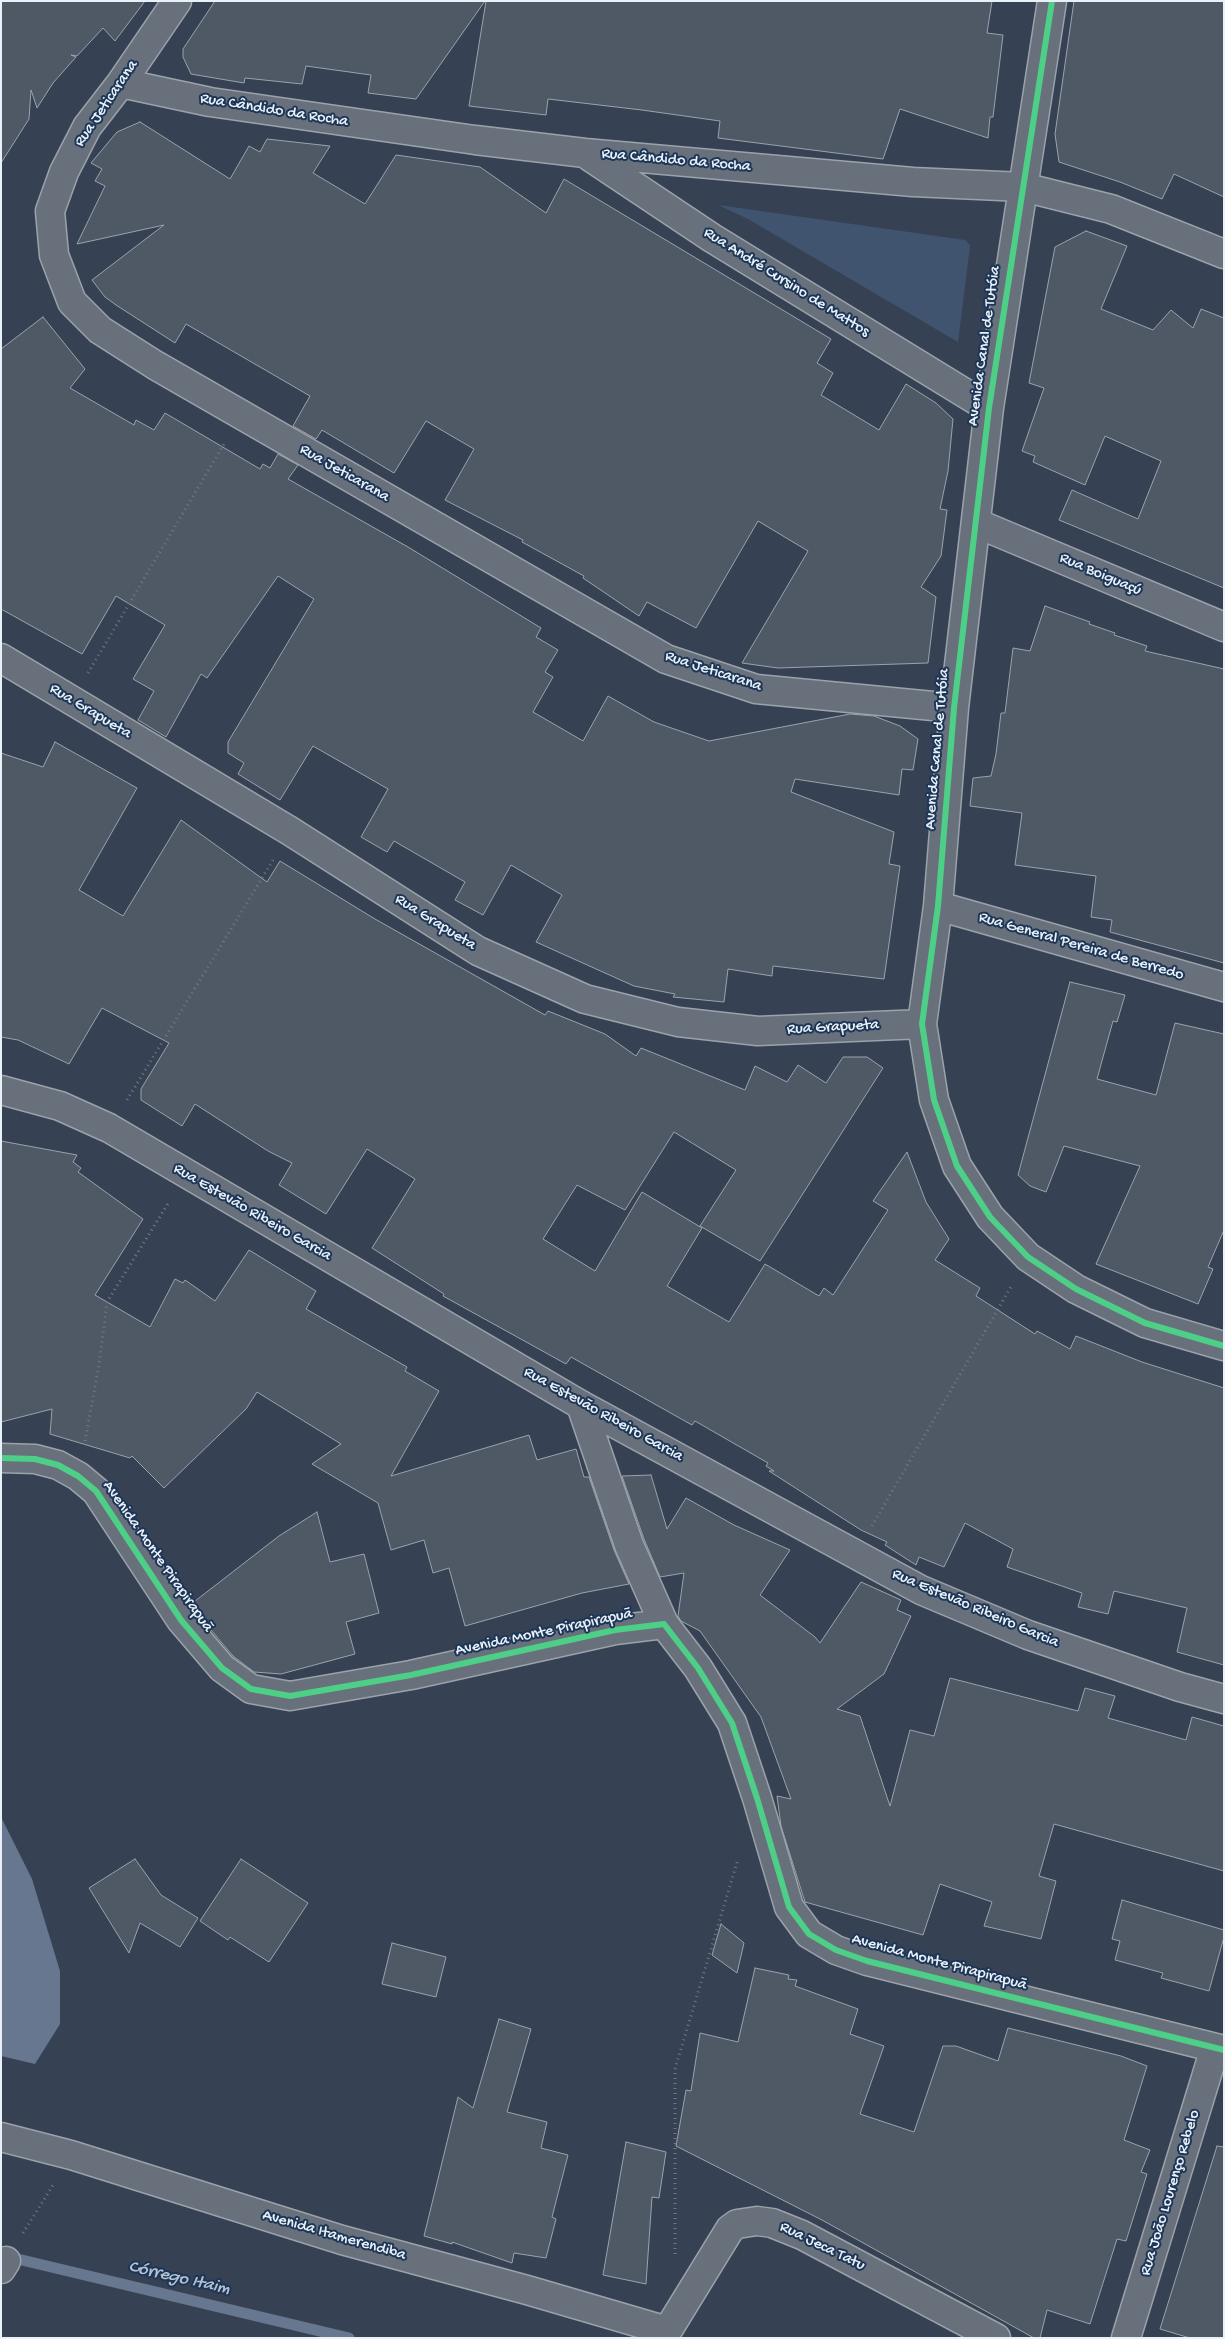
<!DOCTYPE html>
<meta charset="utf-8">
<style>
body{margin:0}
#map{position:relative;width:1225px;height:2339px;overflow:hidden;background:#364254;font-family:"Gochi Hand",sans-serif}
canvas{display:block}
.frame{position:absolute;inset:0;border:2px solid #e8f1f8;pointer-events:none}
</style>
<div id="map">
<canvas width="1225" height="2339"></canvas>
<div class="frame"></div>
</div>
<script>
const g = document.querySelector('canvas').getContext('2d');
g.lineJoin = 'round';
function fill(path, color) { g.fillStyle = color; g.fill(path, 'evenodd'); }
const shape = rows => new Path2D(rows.map(r => 'M' + r).join(''));
function trace(path, color, width, dash) { g.strokeStyle = color; g.lineWidth = width; g.lineCap = dash ? 'butt' : 'round'; g.setLineDash(dash || []); g.stroke(path); }
function write(font, color, halo, rows, align = 'center') {
  g.font = font + ' "Gochi Hand",sans-serif'; g.lineWidth = 4; g.setLineDash([]); g.textBaseline = 'middle'; g.strokeStyle = halo; g.fillStyle = color; for (const [text, x, y, turn = 0] of rows) {
    g.save(); g.translate(x, y); g.rotate((+turn || 0) * Math.PI / 180); g.textAlign = isNaN(turn) ? turn : align; if (halo) g.strokeText(text, 0, 0); g.fillText(text, 0, 0); g.restore();
  }
}
fill(shape([
 [718,205,965,240,970,245,969,254,958,342,748,219]
]), '#405470');
fill(shape([
 [1,1817,32,1879,60,1971,60,2024,35,2064,1,2056]
]), '#66778f');
trace(shape([
 [5,2256,349,2338]
]), '#66778f', 11);
const building = shape([
 [1,1,145,1,115,41,103,28,77,56,71,55,76,57,53,83,37,108,31,90,29,119,1,163,1,1],
 [215,1,485,1,416,99,368,93,371,75,306,66,302,84,245,78,244,83,191,74,183,57,183,49,215,1],
 [486,1,992,1,987,33,1003,35,993,117,990,117,988,138,900,109,883,159,718,138,720,121,642,110,548,99,546,115,469,106,486,1],
 [1074,1,1224,1,1224,197,1174,174,1162,199,1120,182,1059,162,1055,134,1074,1],
 [140,122,230,179,249,146,260,152,267,139,330,146,313,173,365,204,396,155,480,167,546,213,564,179,831,339,817,363,833,373,821,395,879,430,906,384,936,403,953,419,948,471,940,509,947,510,941,556,921,587,936,597,928,663,778,668,742,663,808,551,758,521,696,628,647,602,639,616,583,578,584,576,522,542,523,540,445,500,474,449,426,421,394,473,322,430,316,439,293,426,310,396,186,324,175,343,116,305,105,297,92,280,164,225,77,244,105,186,95,181,102,169,91,163,117,132,140,122],
 [1086,231,1127,246,1101,309,1153,330,1171,310,1193,328,1201,309,1224,318,1224,588,1059,520,1072,490,1138,519,1161,461,1105,436,1085,485,1033,462,1035,456,1022,451,1044,388,1029,383,1055,247,1086,231],
 [43,317,85,369,70,388,134,425,136,420,154,430,165,413,260,469,263,464,270,468,278,454,298,465,288,479,408,547,541,628,536,637,558,650,545,672,553,677,533,712,583,741,608,696,654,722,709,741,850,714,874,716,900,726,918,739,913,770,902,769,899,795,795,779,791,792,894,832,889,864,900,866,884,979,773,966,772,976,728,969,724,1002,673,997,675,994,634,986,536,942,562,895,511,865,483,915,455,900,465,882,394,841,387,852,361,837,388,789,313,746,280,800,238,774,244,763,228,753,228,742,314,599,278,576,207,678,201,674,166,737,138,720,154,691,133,679,165,625,116,596,82,654,1,609,1,349,43,317],
 [1045,606,1090,622,1089,624,1115,633,1114,635,1147,646,1145,651,1224,669,1224,963,1110,932,1112,920,1091,917,1096,876,1015,865,1022,813,970,806,973,778,991,776,996,754,1001,713,1005,713,1013,648,1030,651,1045,606],
 [55,742,137,788,79,890,123,916,181,820,267,882,280,861,375,919,545,1015,548,1011,605,1034,636,1056,641,1048,745,1090,755,1066,787,1082,798,1065,826,1083,843,1057,867,1057,883,1068,760,1261,700,1226,736,1170,674,1132,625,1210,577,1185,543,1239,595,1271,642,1192,702,1228,667,1286,729,1322,765,1264,819,1296,824,1288,833,1295,888,1210,873,1201,907,1152,926,1202,949,1239,935,1260,980,1288,976,1296,1035,1334,1037,1331,1070,1349,1076,1336,1142,1362,1224,1388,1224,1665,1177,1652,1187,1608,1114,1591,1108,1614,1078,1607,1082,1593,1007,1567,1013,1549,965,1523,944,1567,919,1557,916,1565,885,1545,887,1542,861,1530,769,1471,774,1471,766,1466,768,1463,695,1421,692,1425,571,1357,566,1364,443,1296,444,1294,372,1248,415,1179,367,1149,326,1214,279,1185,292,1163,268,1151,195,1104,182,1126,141,1100,141,1089,169,1043,102,1008,69,1064,18,1040,1,1037,1,753,43,767,55,742],
 [1070,982,1125,995,1117,1022,1113,1021,1097,1079,1156,1095,1175,1023,1224,1034,1224,1230,1208,1267,1213,1269,1198,1304,1096,1264,1140,1166,1064,1146,1046,1192,1030,1186,1018,1175,1070,982],
 [1,1141,77,1155,73,1162,81,1168,78,1172,143,1219,95,1295,150,1327,175,1279,183,1283,185,1280,215,1301,249,1250,316,1291,306,1309,407,1367,405,1371,439,1391,391,1476,529,1435,537,1460,576,1449,584,1477,589,1477,614,1550,629,1584,582,1593,465,1626,449,1568,433,1573,424,1540,391,1550,378,1503,312,1464,341,1444,257,1392,246,1409,164,1488,132,1456,130,1458,50,1434,52,1409,1,1422,1,1141],
 [651,1475,667,1529,686,1498,734,1525,790,1550,760,1595,815,1637,820,1643,861,1582,901,1600,897,1610,911,1616,884,1674,837,1709,860,1716,890,1806,910,1730,934,1736,950,1678,1078,1711,1085,1688,1115,1696,1108,1718,1186,1740,1192,1717,1224,1726,1224,1871,1054,1824,1039,1876,1056,1881,1041,1939,984,1926,992,1902,940,1884,923,1935,805,1902,781,1826,777,1796,791,1799,761,1717,700,1631,681,1621,678,1616,684,1573,660,1577,644,1539,622,1476,651,1475],
 [317,1512,330,1562,364,1554,379,1613,346,1622,355,1654,281,1674,254,1672,233,1656,190,1605,279,1536,317,1512],
 [135,1859,161,1895,198,1918,180,1947,140,1923,129,1953,89,1888,135,1859],
 [241,1859,308,1903,269,1962,230,1937,228,1940,200,1921,241,1859],
 [1122,1900,1224,1930,1224,1937,1209,1991,1161,1978,1163,1973,1115,1960,1120,1941,1112,1939,1122,1900],
 [721,1924,744,1943,737,1973,712,1955,721,1924],
 [392,1943,446,1957,436,1997,382,1984,392,1943],
 [755,1968,789,1975,788,1979,797,1980,795,1986,858,2009,850,2034,884,2046,860,2114,914,2132,943,2046,956,2046,998,2061,1008,2028,1121,2056,1147,2066,1124,2140,1150,2150,1141,2172,1147,2174,1126,2241,1117,2239,1090,2324,1047,2310,1040,2338,1034,2338,822,2220,676,2146,686,2090,691,2091,700,2033,738,2042,755,1968],
 [499,2019,531,2029,507,2112,547,2122,541,2148,568,2155,552,2217,556,2219,546,2258,514,2253,512,2263,452,2242,452,2244,424,2236,458,2097,473,2108,499,2019],
 [626,2142,666,2152,659,2198,652,2197,646,2284,603,2275,626,2142],
 [1217,2146,1224,2147,1224,2338,1190,2338,1160,2329,1217,2146]
]);
fill(building, '#4f5966');
trace(building, '#9ba2ab', 1);
const minor = shape([
 [177,1,121,83,87,127,64,172,50,211,54,255,72,302,100,330,155,365,666,659,756,689,954,708],
 [1052,1,989,408,954,708,938,906,922,1024,934,1100,957,1166,990,1217,1028,1257,1076,1289,1145,1323,1224,1346],
 [121,83,210,102,475,140,585,153,913,182,1023,187,1111,209,1224,254],
 [589,156,712,238,989,408],
 [976,523,1224,627],
 [1,658,290,831,478,951,585,999,678,1022,758,1031,922,1024],
 [938,906,1224,987],
 [1,1090,60,1106,109,1128,581,1405,921,1590,1028,1635,1180,1687,1224,1699],
 [581,1405,629,1545,664,1624],
 [1,1458,35,1459,58,1465,78,1476,96,1491,181,1620,222,1668,251,1689,290,1696,411,1675,615,1630,664,1624,698,1668,732,1723,757,1798,789,1907,809,1934,836,1950,867,1961,1224,2050],
 [1,2137,71,2155,342,2240,527,2290,667,2331],
 [1,2269,6,2261],
 [663,2338,730,2229,737,2224,757,2221,772,2223,802,2235,996,2338],
 [1126,2338,1215,2048]
]);
trace(minor, '#9ba2ab', 31);
trace(shape([
 [88,673,224,444],
 [127,1100,273,860],
 [85,1441,99,1365,107,1302,169,1202],
 [872,1526,1012,1285],
 [23,2233,53,2185],
 [675,2254,675,2069,738,1859]
]), '#717882', 3, [1, 4]);
trace(minor, '#68717b', 28);
trace(shape([
 [1052,1,989,408,954,708,938,906,922,1024,934,1100,957,1166,990,1217,1028,1257,1076,1289,1145,1323,1224,1346],
 [1,1458,35,1459,58,1465,78,1476,96,1491,181,1620,222,1668,251,1689,290,1696,411,1675,615,1630,664,1624,698,1668,732,1723,757,1798,789,1907,809,1934,836,1950,867,1961,1224,2050]
]), '#4dcf88', 6);
write('16px', '#e8f1f8', '#1d3557', [
 ["Rua Jeticarana",107,104,-56],
 ["Rua Cândido da Rocha",274,111,9],
 ["Rua Cândido da Rocha",676,161,5],
 ["Rua André Cursino de Mattos",786,283,32],
 ["Avenida Canal de Tutóia",985,346,-82],
 ["Rua Jeticarana",344,474,30],
 ["Rua Boiguaçú",1100,575,23],
 ["Rua Jeticarana",713,672,18],
 ["Rua Grapueta",90,712,31],
 ["Avenida Canal de Tutóia",938,749,-85],
 ["Rua Grapueta",435,923,32],
 ["Rua General Pereira de Berredo",1081,947,16],
 ["Rua Grapueta",833,1028,-3],
 ["Rua Estevão Ribeiro Garcia",252,1213,30],
 ["Rua Estevão Ribeiro Garcia",603,1415,29],
 ["Avenida Monte Pirapirapuã",157,1557,55],
 ["Rua Estevão Ribeiro Garcia",975,1609,23],
 ["Avenida Monte Pirapirapuã",544,1633,-12],
 ["Avenida Monte Pirapirapuã",939,1963,15],
 ["Rua João Lourenço Rebelo",1171,2193,-73],
 ["Avenida Itamerendiba",334,2236,16],
 ["Rua Jeca Tatu",822,2247,26]
]);
write('italic 18px', '#b6c2d0', '#1d3557', [
 ["Córrego Itaim",179,2279,13]
]);
</script>
